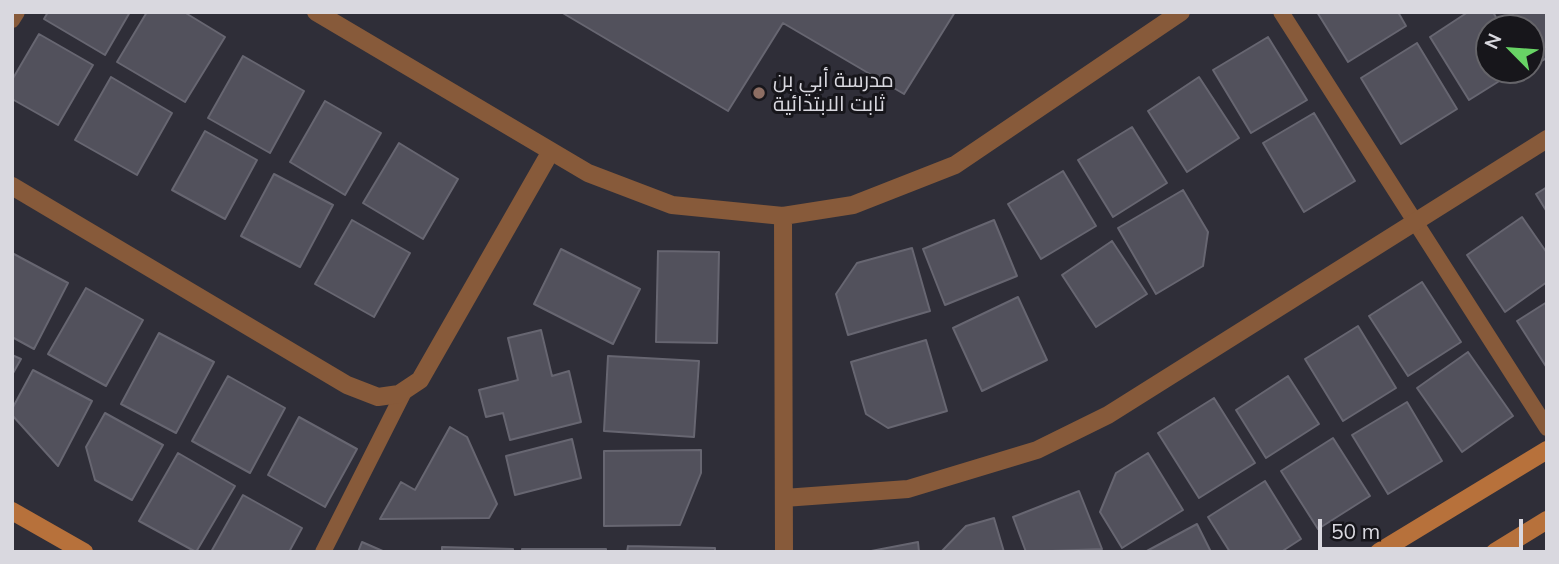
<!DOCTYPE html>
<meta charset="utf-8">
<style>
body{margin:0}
#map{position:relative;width:1559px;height:564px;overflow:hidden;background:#2f2e38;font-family:Mulish,sans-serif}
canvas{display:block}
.frame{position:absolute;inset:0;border:14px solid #d9d8df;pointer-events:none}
.north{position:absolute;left:1475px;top:14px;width:70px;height:70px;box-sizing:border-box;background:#17161b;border:2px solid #656469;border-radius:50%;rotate:295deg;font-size:19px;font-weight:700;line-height:28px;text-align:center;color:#d9d8df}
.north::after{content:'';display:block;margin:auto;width:24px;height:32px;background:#68d465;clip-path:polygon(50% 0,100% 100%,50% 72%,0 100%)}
.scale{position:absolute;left:1318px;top:519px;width:205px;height:32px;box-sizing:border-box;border:4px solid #d9d8df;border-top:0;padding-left:9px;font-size:21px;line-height:24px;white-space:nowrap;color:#d9d8df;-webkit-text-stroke:5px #17161b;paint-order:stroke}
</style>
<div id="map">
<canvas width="1559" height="564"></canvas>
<div class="frame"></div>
<div class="north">N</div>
<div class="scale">50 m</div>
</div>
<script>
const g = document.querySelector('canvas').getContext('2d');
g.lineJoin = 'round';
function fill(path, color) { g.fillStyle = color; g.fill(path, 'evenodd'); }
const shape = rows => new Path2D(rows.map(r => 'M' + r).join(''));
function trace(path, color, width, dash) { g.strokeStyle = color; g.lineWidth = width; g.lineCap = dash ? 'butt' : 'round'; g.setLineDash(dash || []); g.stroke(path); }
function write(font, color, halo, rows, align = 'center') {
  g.font = font + ' Mulish,Cairo,sans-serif'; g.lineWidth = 6; g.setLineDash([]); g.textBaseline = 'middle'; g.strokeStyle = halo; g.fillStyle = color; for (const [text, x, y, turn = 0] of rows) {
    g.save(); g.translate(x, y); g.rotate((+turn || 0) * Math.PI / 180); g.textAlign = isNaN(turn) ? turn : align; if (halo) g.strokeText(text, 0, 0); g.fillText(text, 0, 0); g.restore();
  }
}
const building = shape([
 [48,12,130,12,105,55,44,19,48,12],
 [147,12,184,12,225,37,185,102,117,62,147,12],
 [561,12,955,12,904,94,783,23,728,111,561,12],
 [1317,12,1398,12,1406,26,1348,62,1317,12],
 [1468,12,1493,12,1502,28,1489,28,1489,70,1517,70,1469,100,1430,37,1468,12],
 [1511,12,1547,12,1547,58,1541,61,1531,45,1531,28,1521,28,1511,12],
 [39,34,93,65,58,125,12,99,12,80,39,34],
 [1268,37,1307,100,1251,133,1213,70,1268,37],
 [1417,43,1457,109,1401,144,1361,78,1417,43],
 [243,56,304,91,270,153,208,118,243,56],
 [111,77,172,113,137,175,75,140,111,77],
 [1199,77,1239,138,1187,172,1148,111,1199,77],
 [325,101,381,133,345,195,290,162,325,101],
 [1314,113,1355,181,1304,212,1263,143,1314,113],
 [1132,127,1167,183,1113,217,1078,160,1132,127],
 [205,131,257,160,225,219,172,190,205,131],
 [399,143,458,179,423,239,363,203,399,143],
 [1063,171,1096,226,1041,259,1008,204,1063,171],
 [274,174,333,205,300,267,241,236,274,174],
 [1547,187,1547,212,1536,194,1547,187],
 [1183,190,1208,232,1203,266,1156,294,1118,228,1183,190],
 [1522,217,1547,253,1547,282,1505,312,1467,255,1522,217],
 [352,220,410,253,374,317,315,284,352,220],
 [994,220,1017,276,945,305,923,249,994,220],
 [1112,241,1147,294,1096,327,1062,275,1112,241],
 [912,248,930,311,848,335,836,294,857,263,912,248],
 [561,249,640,289,613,344,534,304,561,249],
 [658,251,719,252,717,343,656,342,658,251],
 [12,253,68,283,34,349,12,337,12,253],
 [1422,282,1461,342,1408,376,1369,316,1422,282],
 [86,288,143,320,106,386,48,354,86,288],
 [1018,297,1047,360,982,391,953,328,1018,297],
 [1547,302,1547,368,1517,321,1547,302],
 [1358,326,1396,388,1343,421,1305,359,1358,326],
 [541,330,552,376,569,371,581,422,510,440,503,413,486,417,479,390,518,380,508,338,541,330],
 [159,333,214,362,176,433,121,404,159,333],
 [926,340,947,411,888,428,866,414,851,362,926,340],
 [1468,352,1513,416,1462,452,1417,388,1468,352],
 [12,355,21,359,12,375,12,355],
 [608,356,699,361,694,437,604,431,608,356],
 [33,370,92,401,58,466,12,415,12,409,33,370],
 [228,376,285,408,250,473,192,441,228,376],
 [1288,376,1319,424,1266,458,1236,410,1288,376],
 [1214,398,1255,463,1199,498,1158,433,1214,398],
 [1407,402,1442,461,1388,494,1352,435,1407,402],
 [105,413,163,445,132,500,95,480,86,447,105,413],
 [299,417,357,449,325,507,268,475,299,417],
 [450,427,467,437,497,504,489,518,380,519,401,482,415,490,450,427],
 [1333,438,1370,496,1318,529,1281,471,1333,438],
 [572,439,581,478,515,495,506,456,572,439],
 [701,450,701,473,680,525,604,526,604,451,701,450],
 [178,453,235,486,196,552,139,521,178,453],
 [1148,453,1183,510,1122,548,1100,512,1116,473,1148,453],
 [1265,481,1301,539,1281,552,1230,552,1208,517,1265,481],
 [1079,491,1102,549,1026,552,1013,517,1079,491],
 [243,495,302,528,289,552,211,552,243,495],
 [994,518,1004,552,941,552,966,526,994,518],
 [1197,524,1211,552,1145,552,1197,524],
 [362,542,385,552,358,552,362,542],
 [918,542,919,552,866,552,918,542],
 [628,546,715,548,715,552,627,552,628,546],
 [442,547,513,549,513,552,442,552,442,547],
 [522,549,606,549,606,552,522,552,522,549]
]);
fill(building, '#52515c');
trace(building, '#676671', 2);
trace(shape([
 [1281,12,1547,428],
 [12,20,17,12],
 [323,552,405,390]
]), '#875a3a', 16);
trace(shape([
 [316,12,588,173,672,205,783,216,853,205,955,165,1181,12],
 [12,186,347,385,378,397,399,394,420,380,551,151],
 [783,216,784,552],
 [784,498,908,489,1037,450,1108,415,1547,139]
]), '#875a3a', 18);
trace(shape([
 [12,511,84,552],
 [1379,552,1547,450],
 [1495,552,1547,520]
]), '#b7713b', 18);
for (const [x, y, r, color] of [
 [759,93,7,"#8d6e63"]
]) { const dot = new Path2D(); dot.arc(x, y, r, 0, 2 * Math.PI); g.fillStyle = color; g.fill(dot); trace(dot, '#17161b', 2.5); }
write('21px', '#d9d8df', '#17161b', [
 ["مدرسة أبي بن",773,81],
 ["ثابت الابتدائية",773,105]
], 'left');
</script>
